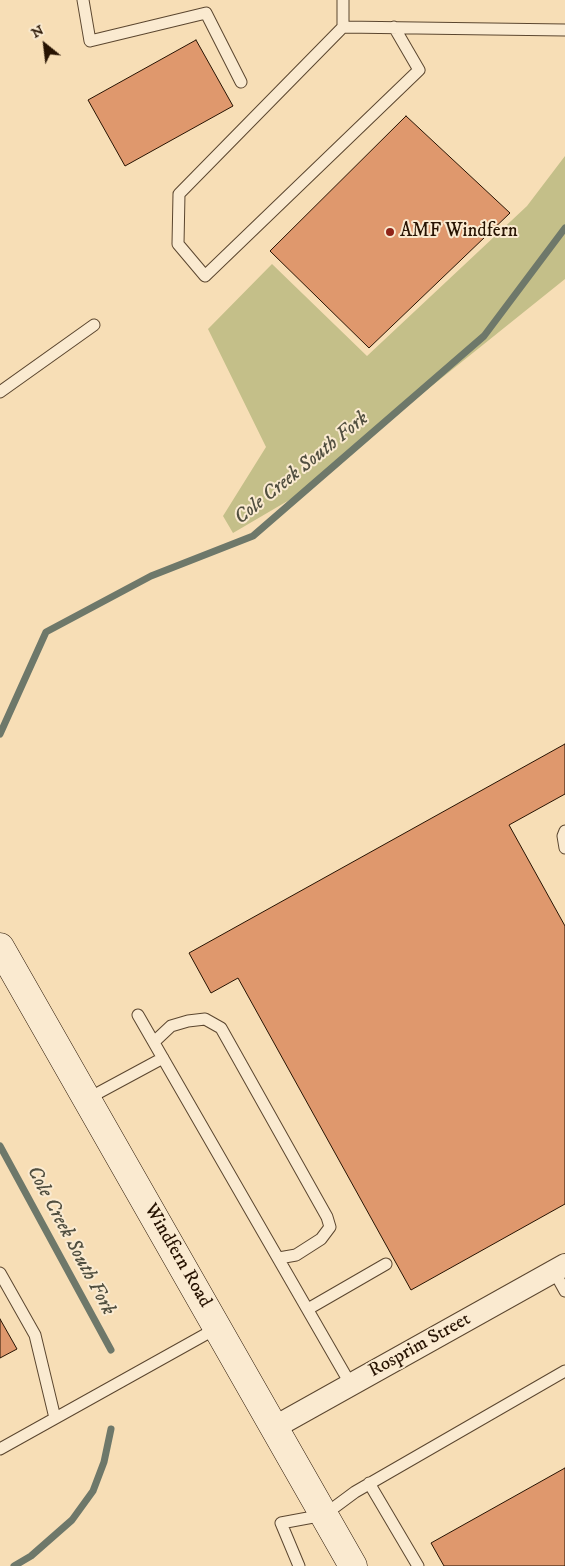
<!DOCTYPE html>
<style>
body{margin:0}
#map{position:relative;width:565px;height:1566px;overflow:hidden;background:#f7deb6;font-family:"IM FELL DW Pica",serif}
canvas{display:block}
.north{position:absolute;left:20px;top:20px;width:50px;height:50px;-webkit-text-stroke:4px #faead0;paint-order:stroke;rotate:331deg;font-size:14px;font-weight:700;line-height:20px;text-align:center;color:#271302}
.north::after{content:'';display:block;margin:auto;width:18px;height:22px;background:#271302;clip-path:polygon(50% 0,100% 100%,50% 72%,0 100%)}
</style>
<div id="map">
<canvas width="565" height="1566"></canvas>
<div class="north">N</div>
</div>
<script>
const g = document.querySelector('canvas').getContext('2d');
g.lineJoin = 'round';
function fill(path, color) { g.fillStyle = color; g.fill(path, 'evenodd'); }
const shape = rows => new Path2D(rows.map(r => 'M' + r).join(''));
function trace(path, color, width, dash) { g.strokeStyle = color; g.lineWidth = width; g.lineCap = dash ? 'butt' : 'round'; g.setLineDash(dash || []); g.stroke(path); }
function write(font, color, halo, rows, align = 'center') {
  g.font = font + ' "IM FELL DW Pica",serif'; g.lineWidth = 4; g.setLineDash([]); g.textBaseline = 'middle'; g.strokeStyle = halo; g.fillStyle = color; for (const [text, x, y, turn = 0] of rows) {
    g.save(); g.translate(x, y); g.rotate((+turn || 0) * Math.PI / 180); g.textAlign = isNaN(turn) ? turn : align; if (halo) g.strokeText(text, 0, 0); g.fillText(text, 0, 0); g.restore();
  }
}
fill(shape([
 [565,156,565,279,291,499,233,533,223,516,266,447,208,329,272,264,367,356,527,206]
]), '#c4bf89');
trace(shape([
 [0,734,46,632,151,576,253,536,484,336,565,228],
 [0,1146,111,1350],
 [14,1566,31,1556,72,1520,93,1491,104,1462,111,1429]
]), '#6e786a', 7);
const building = shape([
 [196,40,233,106,125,166,88,100,196,40],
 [406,116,510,213,369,348,270,251,406,116],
 [565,744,565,794,509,825,565,926,565,1204,411,1290,238,978,211,993,189,953,565,744],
 [0,1319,17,1349,0,1358,0,1319],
 [565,1468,565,1566,444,1566,431,1543,565,1468]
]);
fill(building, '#df986d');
trace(building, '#271302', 1);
const lane = shape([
 [83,0,90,41,206,13,241,82],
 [343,0,343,27,565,30],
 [343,27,179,194,178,244,205,276,419,70,394,27],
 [0,392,94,325],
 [565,831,563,836,565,848],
 [138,1015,351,1385],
 [154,1042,171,1026,188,1021,205,1019,221,1028,327,1217,330,1227,321,1239,296,1255,279,1258],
 [87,1099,163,1058],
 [554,1271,565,1291],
 [0,1273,35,1335,55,1418],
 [308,1309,386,1264],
 [0,1449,217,1328],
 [369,1483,418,1566],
 [299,1566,281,1523,324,1515,355,1492,565,1371]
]);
const street = shape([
 [275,1427,565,1265]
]);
const secondary = shape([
 [0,947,353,1566]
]);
trace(lane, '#5b462f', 13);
trace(street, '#5b462f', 24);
trace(secondary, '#271302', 29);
trace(lane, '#faead0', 11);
trace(street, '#faead0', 22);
trace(secondary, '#faead0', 28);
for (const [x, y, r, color] of [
 [390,232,5,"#8f2418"]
]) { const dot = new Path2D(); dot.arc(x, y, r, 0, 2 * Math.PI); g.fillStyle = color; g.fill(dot); trace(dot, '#faead0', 2); }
write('19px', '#271302', '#faead0', [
 ["AMF Windfern",400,232]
], 'left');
write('19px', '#271302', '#faead0', [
 ["Windfern Road",177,1256,60],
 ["Rosprim Street",420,1346,-29]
]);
write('italic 20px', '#504e3f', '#faead0', [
 ["Cole Creek South Fork",302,469,-39],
 ["Cole Creek South Fork",70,1241,62]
]);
</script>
